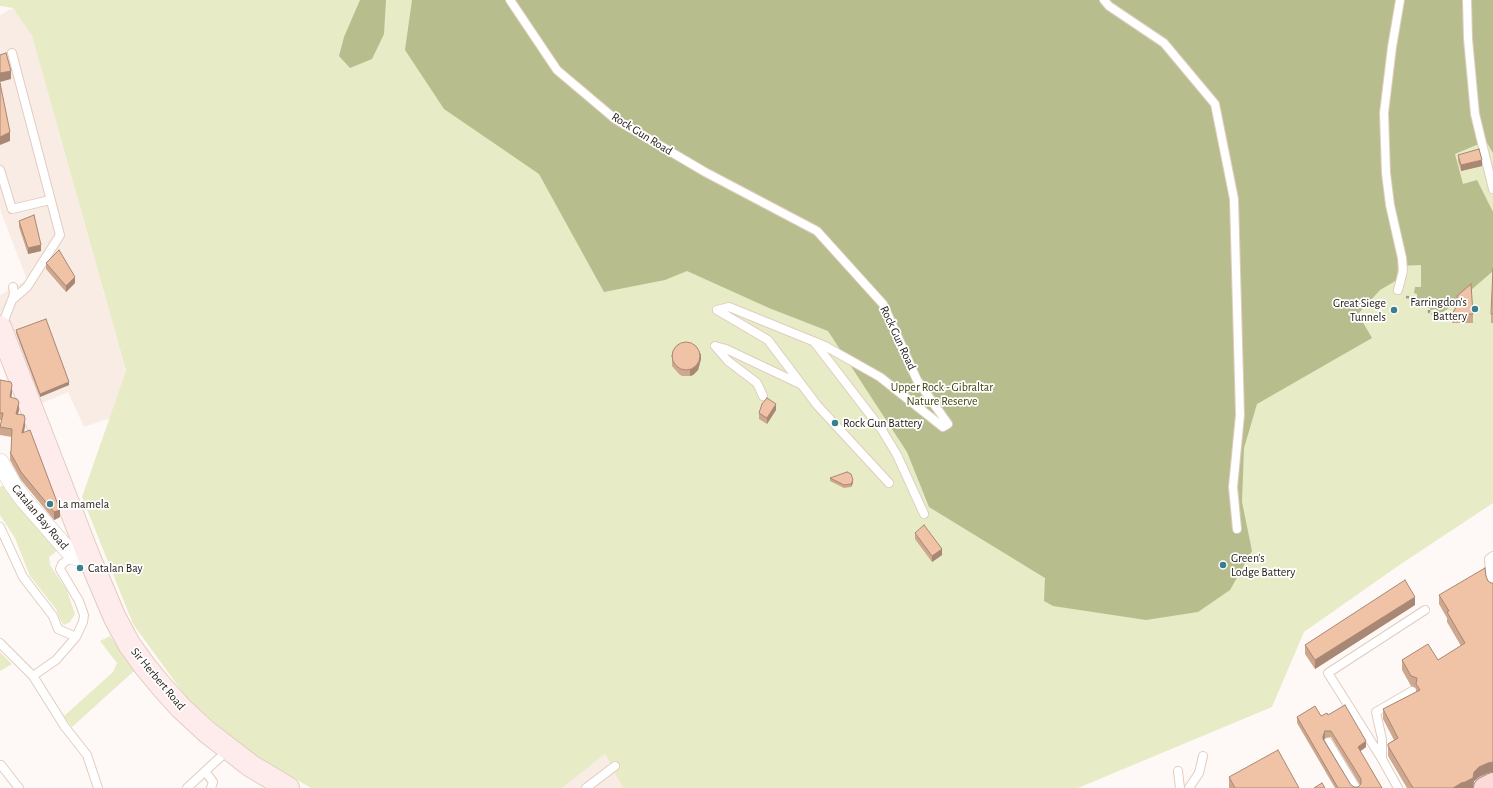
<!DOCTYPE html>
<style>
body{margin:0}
canvas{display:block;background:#fef9f6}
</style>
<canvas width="1493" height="788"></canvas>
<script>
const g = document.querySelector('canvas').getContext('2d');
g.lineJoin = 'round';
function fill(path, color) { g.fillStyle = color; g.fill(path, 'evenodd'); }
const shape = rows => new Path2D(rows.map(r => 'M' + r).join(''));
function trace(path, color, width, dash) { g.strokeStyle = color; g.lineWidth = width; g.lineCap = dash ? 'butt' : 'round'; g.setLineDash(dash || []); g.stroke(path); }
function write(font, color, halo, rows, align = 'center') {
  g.font = font + ' "Alegreya Sans",sans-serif'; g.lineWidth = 3.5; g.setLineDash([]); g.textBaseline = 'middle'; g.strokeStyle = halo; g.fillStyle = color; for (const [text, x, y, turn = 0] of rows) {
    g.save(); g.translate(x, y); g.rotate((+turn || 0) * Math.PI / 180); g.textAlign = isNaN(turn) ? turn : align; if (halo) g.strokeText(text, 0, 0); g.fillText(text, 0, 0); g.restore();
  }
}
fill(shape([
 [13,8,32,36,126,372,110,418,84,427,68,392,34,407,0,317,0,295,27,280,0,209,0,15],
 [605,754,623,788,562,788]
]), '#f8ece5');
fill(shape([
 [0,0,1493,0,1493,503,1398,566,1304,632,1272,707,1078,788,623,788,605,754,562,788,311,788,247,751,186,697,133,624,82,497,126,371,32,36,13,8,0,6],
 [7,484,61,548,49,557,50,565,67,591,75,614,70,622,64,625,60,619,56,609,30,576,15,538,0,515,0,487],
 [110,636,134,671,72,727,64,716,113,672,117,663,100,641],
 [0,652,12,664,0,671]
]), '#e7ebc6');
fill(shape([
 [360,0,386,0,384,34,372,59,350,68,339,56,344,37],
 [412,0,1493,0,1493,153,1486,141,1455,154,1463,184,1477,180,1493,212,1493,271,1455,304,1438,315,1436,309,1430,310,1430,304,1417,303,1417,294,1414,293,1415,287,1421,287,1421,265,1398,266,1397,280,1380,290,1358,314,1372,338,1257,404,1244,448,1242,502,1252,551,1230,590,1198,612,1146,620,1053,606,1044,601,1045,578,929,507,907,452,828,331,769,308,687,271,665,280,604,292,539,174,444,109,405,50]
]), '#b8bd8d');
const service = shape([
 [510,0,557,70,615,119,705,172,817,231,883,304,917,380,948,424,943,427,880,377,825,346,729,307,717,310,768,340,817,405,889,483],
 [1104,0,1109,6,1164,43,1215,104,1234,199,1240,415,1233,487,1237,529],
 [1467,0,1468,39,1475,114,1493,189],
 [12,53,60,235,27,287,12,300],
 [0,170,12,209,50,200],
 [1398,290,1403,271,1402,258,1390,205,1386,173,1384,113,1392,47,1400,0],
 [1,328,12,300,14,294,13,287],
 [815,343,882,430,897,455,924,514],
 [763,396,757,383,728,361,715,346,726,349,800,384],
 [0,527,23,577,53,616,58,629,76,637],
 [1493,556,1489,559,1491,585,1493,588],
 [0,643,33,676,65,727,87,755,98,788],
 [33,676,56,660,76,637,83,622,84,615,79,601,60,569,62,564,73,556],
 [1328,742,1356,788],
 [1382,759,1328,673,1425,610],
 [1,765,19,788],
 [205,771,213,782,211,788],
 [1178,771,1180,788],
 [187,788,228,750],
 [586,788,615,766],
 [1189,788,1199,773,1203,756],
 [1398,788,1382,759,1382,739,1376,712,1412,691]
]);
const minor = shape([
 [0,462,13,485,24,500,73,556,85,558,89,557]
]);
const secondary = shape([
 [0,327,89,557,115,618,129,644,144,665,162,687,181,708,207,732,251,766,288,788]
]);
const primary = shape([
 [1485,788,1493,784]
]);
trace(service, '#e2ccbf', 10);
trace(minor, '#e2ccbf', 18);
trace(secondary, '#e2ccbf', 24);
trace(primary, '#b28885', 24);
trace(shape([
 [1406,297,1416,298,1416,305,1429,305,1429,312,1434,314]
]), '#9e9793', 2.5, [3, 2]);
trace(service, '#fff', 8);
trace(minor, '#fff', 17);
trace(secondary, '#feecec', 22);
trace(primary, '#fdd9d8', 22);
fill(shape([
 [1458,155,1482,166,1461,171,1458,161],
 [19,221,41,251,28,254,19,227],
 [46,263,75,283,66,292,46,269],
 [1493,269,1493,323,1491,323,1491,314],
 [1457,296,1473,314,1473,323,1452,323,1452,314,1457,306],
 [16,330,69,385,40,397,16,333],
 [672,352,701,359,698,370,693,375,690,376,682,376,679,374,672,366],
 [0,380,12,393,11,397,19,410,18,414,25,426,24,433,60,517,54,520,21,480,10,460,10,452,11,452,12,437,0,435,0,427,2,420,0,420],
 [776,410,767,424,759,419,759,413],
 [830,478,853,483,851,487,844,488,830,481],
 [915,533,942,555,932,562,915,539],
 [1486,576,1488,581,1491,583,1488,773,1479,777,1474,781,1473,788,1407,788,1388,756,1388,744,1394,740,1383,719,1383,709,1416,692,1416,688,1411,686,1402,670,1402,660,1438,660,1461,646,1447,622,1447,618,1439,604,1439,595],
 [1415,605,1315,669,1305,654,1305,645],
 [1321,716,1366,747,1360,751,1382,788,1335,788,1297,723,1297,717],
 [1331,737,1360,785,1358,787,1354,787,1351,785,1324,739,1325,738],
 [1229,777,1299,788,1229,788]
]), '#cea78f');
fill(shape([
 [11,71,11,79,0,82,0,73],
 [10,132,10,141,0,145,0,137],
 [1482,160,1482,166,1461,171,1461,165],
 [41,245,41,251,28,254,28,248],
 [75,277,75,283,66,292,66,286],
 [701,353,701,359,698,370,693,375,690,376,690,370],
 [69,382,69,385,40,397,40,394],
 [12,385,12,393,10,405,10,397],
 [19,402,19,410,16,422,16,414],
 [776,404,776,410,767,424,767,418],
 [25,419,25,426,22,441,22,433],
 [853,480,853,483,851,487,851,484],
 [60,510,60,517,54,520,54,512],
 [942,549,942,555,932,562,932,556],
 [1415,597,1415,605,1315,669,1315,660],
 [1325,731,1325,738,1323,742,1323,736],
 [1366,741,1366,747,1358,753,1358,747],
 [1493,762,1493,772,1488,773,1479,777,1474,781,1473,788,1463,788,1463,783,1479,767,1488,763],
 [1463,782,1463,788,1453,788]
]), '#a88874');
const building = shape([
 [6,53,11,71,0,73,0,55,6,53],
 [0,83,10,132,0,137,0,83],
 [1479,149,1482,160,1461,165,1458,155,1479,149],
 [34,215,41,245,28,248,19,221,34,215],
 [59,250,75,277,66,286,46,263,59,250],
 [1493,269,1493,314,1491,314,1493,269],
 [1471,284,1473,314,1452,314,1458,304,1457,296,1471,284],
 [46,319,69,382,40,394,16,330,46,319],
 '672 356a14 14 0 1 1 28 0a14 14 0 1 1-28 0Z',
 [0,380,11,382,12,385,10,397,17,399,19,402,16,414,24,415,25,419,22,433,30,430,60,510,54,512,21,472,10,452,11,452,12,429,0,427,3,413,0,413,0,380],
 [767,398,776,404,767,418,759,413,762,404,767,398],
 [847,472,851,474,853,480,851,484,844,485,830,478,847,472],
 [924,525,942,549,932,556,915,533,924,525],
 [1485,568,1486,576,1488,581,1491,583,1493,583,1493,762,1488,763,1479,767,1474,772,1473,778,1463,783,1463,782,1453,788,1413,788,1388,746,1388,744,1398,738,1383,709,1420,690,1416,684,1417,678,1411,676,1402,660,1428,644,1438,660,1465,643,1447,612,1449,611,1439,595,1485,568],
 [1405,580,1415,597,1315,660,1305,645,1405,580],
 [1345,705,1366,741,1358,747,1382,788,1338,788,1297,717,1315,706,1321,716,1327,713,1328,715,1345,705],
 [1325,731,1331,731,1361,779,1361,784,1358,787,1354,787,1351,785,1323,739,1323,736,1325,731],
 [1278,750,1299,788,1235,788,1229,777,1278,750],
 [1322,783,1325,788,1314,788,1322,783]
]);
fill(building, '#f0c2a6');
trace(building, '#a88874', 1);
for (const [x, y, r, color] of [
 [1475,309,4,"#3a7f8d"],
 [1394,310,4,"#3a7f8d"],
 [835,423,4,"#3a7f8d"],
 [50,504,4,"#3a7f8d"],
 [1223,565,4,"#3a7f8d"],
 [80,568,4,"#3a7f8d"]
]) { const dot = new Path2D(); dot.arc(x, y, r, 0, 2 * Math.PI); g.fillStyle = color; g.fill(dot); trace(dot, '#fff', 1.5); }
write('12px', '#29211c', '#fff', [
 ["Rock Gun Road",642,134,32],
 ["Rock Gun Road",898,338,65],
 ["Catalan Bay Road",40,517,50],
 ["Sir Herbert Road",158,679,50]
]);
write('12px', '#29211c', '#fff', [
 ["Farringdon's",1467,302,"right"],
 ["Battery",1467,316,"right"],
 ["Great Siege",1386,303,"right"],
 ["Tunnels",1386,317,"right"],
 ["Rock Gun Battery",843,423],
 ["La mamela",58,504],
 ["Green's",1231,558],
 ["Lodge Battery",1231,572],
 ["Catalan Bay",88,568]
], 'left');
write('12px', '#41440b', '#fff', [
 ["Upper Rock - Gibraltar",942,387],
 ["Nature Reserve",942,401]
]);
</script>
